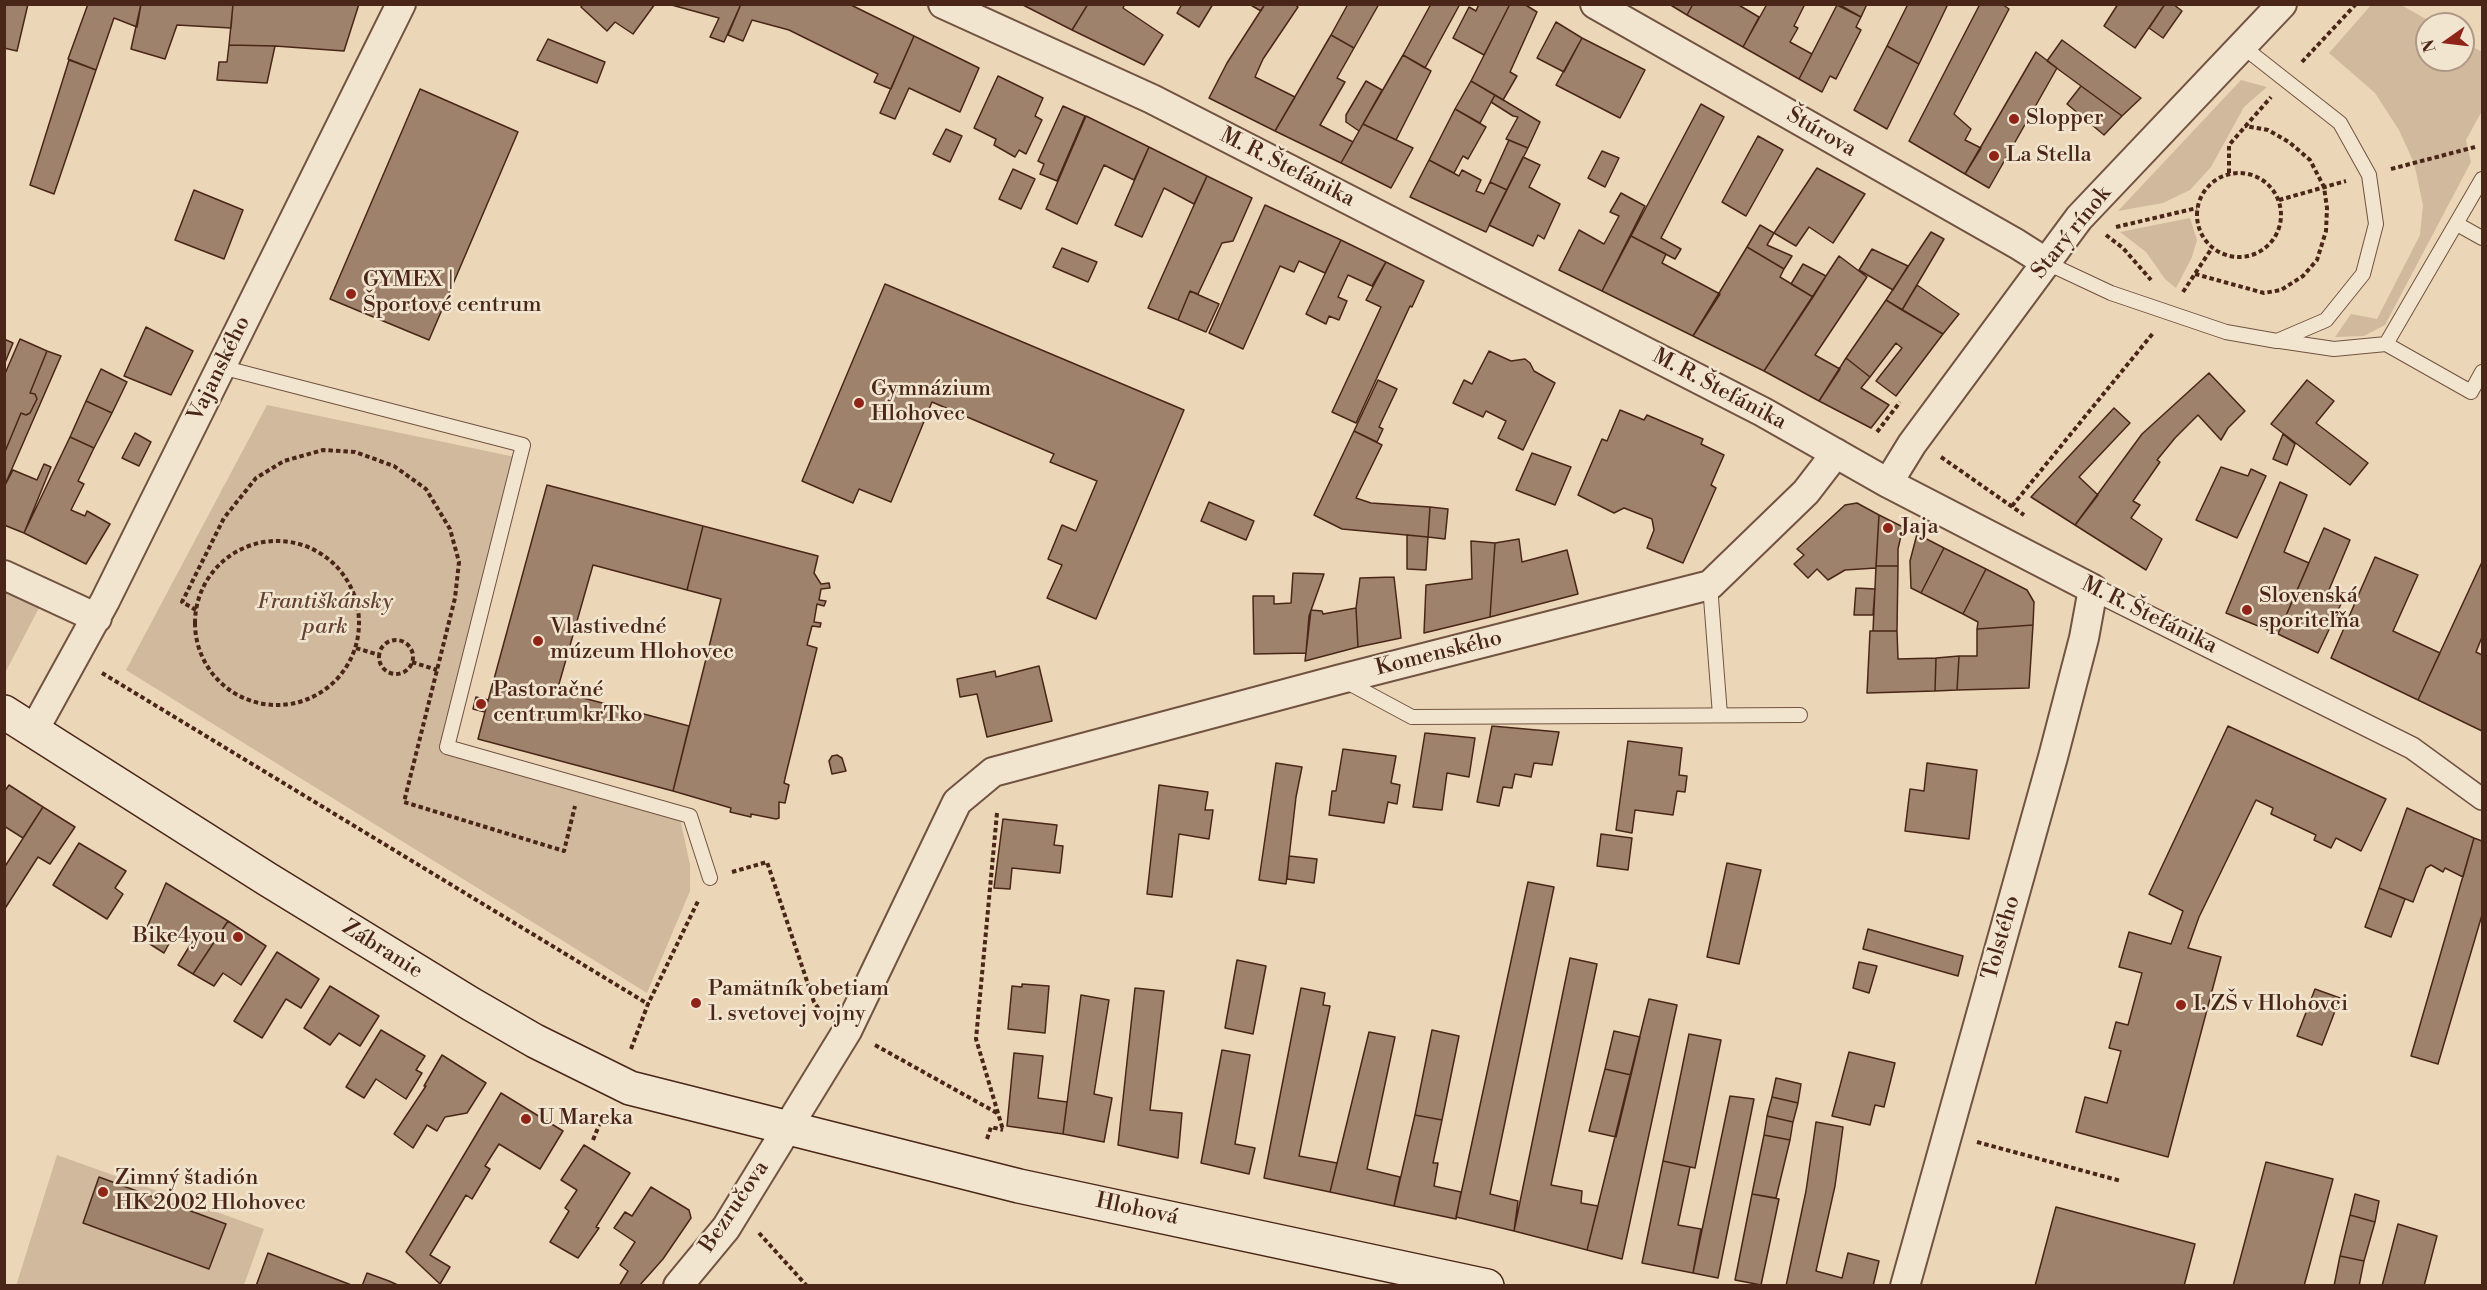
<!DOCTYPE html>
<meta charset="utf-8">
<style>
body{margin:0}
#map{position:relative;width:2487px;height:1290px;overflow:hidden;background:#ebd7b7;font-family:"Libre Bodoni",serif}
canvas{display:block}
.frame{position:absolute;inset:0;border:6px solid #4a2618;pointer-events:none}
.north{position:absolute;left:2415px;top:12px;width:60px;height:60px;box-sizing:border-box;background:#f2e5d0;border:2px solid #af9986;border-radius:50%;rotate:256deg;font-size:16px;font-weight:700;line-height:24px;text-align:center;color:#4a2618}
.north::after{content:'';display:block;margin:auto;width:21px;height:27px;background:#8f2418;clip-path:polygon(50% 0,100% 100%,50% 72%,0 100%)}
</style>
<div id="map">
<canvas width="2487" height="1290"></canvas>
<div class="frame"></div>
<div class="north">N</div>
</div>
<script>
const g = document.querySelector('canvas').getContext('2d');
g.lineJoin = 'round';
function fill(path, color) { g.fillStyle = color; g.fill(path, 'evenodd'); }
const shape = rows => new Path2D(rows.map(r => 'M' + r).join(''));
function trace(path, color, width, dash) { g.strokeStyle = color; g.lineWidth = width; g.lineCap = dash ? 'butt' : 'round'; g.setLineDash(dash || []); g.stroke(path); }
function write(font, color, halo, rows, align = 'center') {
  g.font = font + ' "Libre Bodoni",serif'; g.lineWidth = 5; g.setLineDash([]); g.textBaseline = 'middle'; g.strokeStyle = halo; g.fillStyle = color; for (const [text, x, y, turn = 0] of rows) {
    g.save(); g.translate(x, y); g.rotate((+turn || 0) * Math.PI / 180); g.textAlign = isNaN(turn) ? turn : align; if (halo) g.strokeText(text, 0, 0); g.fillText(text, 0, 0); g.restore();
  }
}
fill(shape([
 [2372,4,2401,5,2435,24,2427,24,2427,60,2463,60,2463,41,2482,52,2482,111,2466,140,2471,162,2385,325,2364,336,2335,337,2351,314,2377,319,2420,235,2423,205,2414,163,2399,130,2375,93,2329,53],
 [2241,80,2267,87,2244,107,2211,167,2190,190,2163,203,2118,211],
 [2190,218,2197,240,2192,257,2176,288,2165,279,2146,252,2120,232],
 [267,405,520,458,447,747,679,813,690,865,690,891,647,993,126,670],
 [4,589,40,606,5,673,4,673],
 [57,1155,264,1229,244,1285,16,1286]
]), '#d0b99c');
const building = shape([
 [4,4,28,4,17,51,4,48,4,4],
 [88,4,141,4,137,27,114,18,96,70,68,59,88,4],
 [141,4,233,4,231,28,177,25,165,59,131,49,141,4],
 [233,4,359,4,344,51,275,46,229,45,233,4],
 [583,4,655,4,633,34,615,22,607,31,581,7,583,4],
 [668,4,741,4,724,42,710,37,719,18,668,4],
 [741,4,849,4,914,36,891,89,874,82,878,74,789,30,752,20,743,41,728,35,741,4],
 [1021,4,1088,4,1072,30,1021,4],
 [1088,4,1125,4,1123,8,1163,35,1144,65,1072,30,1088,4],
 [1182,4,1213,4,1199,27,1177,13,1182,4],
 [1249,4,1265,4,1261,11,1249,4],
 [1265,4,1294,4,1298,7,1263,59,1255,77,1295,97,1275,131,1209,98,1227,63,1265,4],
 [1348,4,1379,4,1354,48,1331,35,1348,4],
 [1431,4,1460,4,1425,68,1403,55,1431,4],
 [1479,4,1510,4,1484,55,1453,38,1469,7,1476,11,1479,4],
 [1510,4,1524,4,1537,12,1510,72,1517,76,1503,100,1471,81,1510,4],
 [1669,4,1693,4,1687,15,1669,4],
 [1693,4,1737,4,1759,17,1743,47,1687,15,1693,4],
 [1767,4,1805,4,1794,26,1798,28,1790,42,1812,54,1799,79,1743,47,1767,4],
 [1838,4,1867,4,1861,17,1838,4],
 [1908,4,1948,4,1919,64,1887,46,1908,4],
 [1980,4,2002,4,2009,9,1954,114,1971,129,1965,140,1981,148,1965,174,1909,141,1980,4],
 [2118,4,2165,4,2135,48,2104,26,2118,4],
 [2165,4,2173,4,2182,11,2163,38,2149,28,2165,4],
 [1837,5,1861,17,1856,27,1861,30,1836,79,1830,76,1822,92,1799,79,1837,5],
 [1556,22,1582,38,1564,72,1537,58,1556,22],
 [1331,35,1354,48,1337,78,1345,82,1320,125,1353,142,1341,163,1275,131,1331,35],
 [914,36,979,68,960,112,909,88,895,119,880,113,914,36],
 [1582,38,1645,70,1620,118,1556,85,1582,38],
 [548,39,605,62,597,83,537,60,548,39],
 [2062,40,2141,98,2122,116,2047,61,2062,40],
 [229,45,275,46,267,83,217,80,219,62,227,62,229,45],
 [1887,46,1919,64,1887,129,1854,110,1887,46],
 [2036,52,2057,68,1989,188,1965,174,2036,52],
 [1403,55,1431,71,1396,140,1363,124,1403,55],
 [69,60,96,70,54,194,30,185,69,60],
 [998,76,1043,98,1035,116,1042,120,1026,154,1019,150,1015,157,994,145,996,139,974,128,998,76],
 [1366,81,1382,90,1359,131,1346,122,1346,115,1366,81],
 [1471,81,1495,95,1480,123,1455,109,1471,81],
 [2081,86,2122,116,2104,135,2067,104,2081,86],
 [420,89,518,132,429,340,330,299,420,89],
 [1495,95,1540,122,1528,148,1506,139,1518,117,1513,116,1491,102,1495,95],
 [1701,104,1724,117,1661,238,1681,249,1675,259,1631,236,1701,104],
 [1063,106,1085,116,1057,181,1040,174,1044,164,1038,161,1063,106],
 [1455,109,1486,127,1468,159,1463,156,1454,173,1429,160,1455,109],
 [1085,116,1086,116,1057,181,1085,116],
 [1086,116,1149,147,1134,180,1104,165,1077,224,1046,209,1086,116],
 [1363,124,1413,148,1391,188,1341,163,1363,124],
 [946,129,962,136,950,162,933,154,946,129],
 [1758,136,1783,150,1746,216,1722,202,1758,136],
 [1509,140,1528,148,1507,190,1490,182,1509,140],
 [1149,147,1207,176,1194,204,1164,188,1142,237,1115,225,1149,147],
 [1602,151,1619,158,1605,187,1588,178,1602,151],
 [1523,157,1540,165,1529,187,1560,204,1544,239,1538,235,1533,246,1489,225,1523,157],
 [1429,160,1459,176,1462,170,1481,180,1476,191,1484,194,1490,182,1507,190,1486,232,1410,197,1429,160],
 [1817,168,1865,194,1833,243,1809,227,1796,246,1774,233,1817,168],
 [1013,169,1035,179,1021,209,999,199,1013,169],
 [1207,176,1252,198,1233,241,1222,243,1198,294,1190,291,1178,320,1148,308,1207,176],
 [194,190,243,210,224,259,175,240,194,190],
 [1621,193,1645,206,1602,291,1559,270,1579,230,1604,244,1619,216,1610,212,1621,193],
 [1265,205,1341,240,1325,273,1299,261,1294,272,1280,266,1243,349,1209,333,1265,205],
 [1760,225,1774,233,1767,245,1792,256,1784,269,1747,247,1760,225],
 [1931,232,1944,239,1902,310,1886,300,1931,232],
 [1631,236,1666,254,1662,263,1720,294,1693,336,1602,291,1631,236],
 [1341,240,1386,262,1372,286,1348,275,1338,297,1347,301,1339,320,1329,316,1326,324,1306,314,1341,240],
 [1747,247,1784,269,1780,277,1813,297,1764,371,1693,336,1747,247],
 [1062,248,1097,262,1088,282,1053,267,1062,248],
 [1872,249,1908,266,1893,290,1859,270,1872,249],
 [1839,256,1867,277,1815,355,1840,369,1819,401,1764,371,1839,256],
 [1386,262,1424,281,1412,307,1410,306,1356,423,1332,412,1381,307,1366,300,1386,262],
 [1803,264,1826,276,1813,297,1791,284,1803,264],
 [885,284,1184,410,1096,619,1047,598,1062,565,1048,559,1062,525,1076,531,1097,481,1050,462,1054,454,932,402,891,502,859,489,853,503,802,481,885,284],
 [1917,285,1959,314,1943,334,1902,310,1917,285],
 [1190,291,1219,304,1206,332,1178,320,1190,291],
 [1886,300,1943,334,1896,396,1876,381,1902,348,1896,343,1870,377,1846,358,1886,300],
 [146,327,193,351,171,395,124,376,146,327],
 [4,339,13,343,4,365,4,339],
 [20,339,47,351,30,393,35,394,37,399,30,413,26,415,21,413,4,454,4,376,20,339],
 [47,351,61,356,4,487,4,454,21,413,26,415,30,413,37,399,35,394,30,393,47,351],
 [1489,351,1511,361,1525,359,1530,363,1534,371,1555,383,1523,450,1498,438,1506,421,1486,411,1483,417,1453,403,1464,380,1472,384,1489,351],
 [1846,358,1870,377,1861,388,1889,405,1871,428,1819,401,1846,358],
 [101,369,127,382,112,413,86,401,101,369],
 [2209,373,2245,411,2228,428,2221,440,2198,415,2175,438,2157,460,2160,462,2133,501,2140,505,2131,518,2162,539,2146,570,2075,525,2142,434,2209,373],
 [1378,380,1397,389,1379,427,1383,429,1377,442,1354,431,1378,380],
 [2307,380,2334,401,2316,423,2368,463,2350,485,2271,424,2307,380],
 [86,401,112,413,94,448,70,437,86,401],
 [2114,408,2130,423,2079,477,2098,495,2075,525,2031,497,2114,408],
 [1620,410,1644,420,1647,415,1703,439,1701,444,1724,455,1711,485,1716,488,1683,563,1647,548,1654,530,1652,519,1624,508,1614,513,1578,495,1602,439,1607,441,1620,410],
 [1354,431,1382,445,1356,498,1371,503,1430,507,1428,537,1342,529,1314,515,1354,431],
 [135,433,151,442,139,466,122,458,135,433],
 [2283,434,2295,444,2287,465,2273,459,2283,434],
 [70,437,94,448,78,481,84,484,71,510,85,516,87,511,110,524,86,564,24,533,70,437],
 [1532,453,1571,467,1555,505,1516,490,1532,453],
 [44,464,51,467,24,533,4,525,4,487,13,470,37,480,44,464],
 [2221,467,2248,476,2251,469,2266,476,2237,538,2196,520,2221,467],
 [2280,482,2307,495,2284,552,2309,563,2278,634,2226,613,2280,482],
 [547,485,703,526,687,590,593,565,557,691,689,726,673,791,478,739,485,712,473,709,476,697,488,701,547,485],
 [1209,502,1254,521,1246,540,1201,521,1209,502],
 [1857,503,1879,515,1876,568,1845,570,1828,580,1817,569,1808,578,1794,564,1804,555,1797,549,1845,505,1857,503],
 [1430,507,1448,509,1445,539,1428,537,1430,507],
 [1879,515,1903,527,1898,549,1898,566,1876,566,1879,515],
 [703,526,818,556,814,573,821,584,829,583,830,588,821,589,819,600,826,601,824,606,817,604,814,622,821,623,820,627,812,626,807,645,817,648,786,774,784,783,789,785,785,803,779,802,779,818,776,819,751,814,751,817,730,812,731,808,673,791,721,599,687,590,703,526],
 [2324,528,2350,540,2326,597,2341,604,2318,653,2278,634,2324,528],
 [1917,534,1944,548,1921,593,1911,588,1910,561,1917,534],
 [1407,535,1428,537,1426,570,1407,569,1407,535],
 [1519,539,1522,562,1567,550,1578,594,1490,617,1495,543,1519,539],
 [1471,541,1495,543,1490,617,1424,633,1426,585,1472,579,1471,541],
 [1944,548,1986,569,1963,614,1921,593,1944,548],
 [2375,557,2418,575,2393,631,2440,653,2418,700,2331,658,2375,557],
 [2482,562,2482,637,2476,652,2482,655,2482,731,2418,700,2482,562],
 [1876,566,1898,566,1897,631,1873,631,1876,566],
 [1986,569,2027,590,2034,602,2033,625,1977,629,1978,622,1963,614,1986,569],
 [1293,573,1324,574,1309,616,1306,653,1254,654,1253,596,1274,596,1274,604,1291,603,1293,573],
 [1394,577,1401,638,1358,647,1356,608,1360,578,1394,577],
 [1856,588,1875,589,1873,615,1854,615,1856,588],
 [1356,608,1358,647,1305,661,1311,610,1322,611,1323,614,1356,608],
 [2033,625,2029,688,1957,690,1959,656,1977,656,1977,629,2033,625],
 [1870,631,1897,631,1898,659,1936,658,1935,691,1867,693,1870,631],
 [1959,656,1957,690,1935,691,1936,658,1959,656],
 [1039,666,1052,721,987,737,977,694,960,697,957,679,995,671,996,677,1039,666],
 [476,697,488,700,485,712,473,709,476,697],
 [1492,726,1559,732,1552,765,1534,763,1531,777,1515,774,1512,788,1503,787,1499,806,1477,802,1492,726],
 [2228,726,2386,799,2361,851,2336,838,2331,848,2314,840,2316,835,2271,814,2273,808,2256,800,2199,917,2188,948,2221,957,2168,1157,2076,1132,2085,1097,2107,1103,2121,1051,2109,1048,2116,1022,2128,1025,2142,973,2119,967,2129,932,2171,944,2183,911,2149,894,2228,726],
 [1425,733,1475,738,1469,777,1447,773,1442,810,1413,807,1425,733],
 [1628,741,1682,748,1679,775,1687,776,1685,792,1677,791,1673,815,1635,810,1632,833,1616,830,1628,741],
 [1343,749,1396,756,1391,783,1400,785,1397,804,1388,802,1384,823,1329,815,1332,791,1336,791,1343,749],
 [837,755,842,758,846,771,832,774,829,761,832,756,837,755],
 [1276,763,1302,767,1296,797,1286,884,1259,880,1276,763],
 [1927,763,1977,770,1969,839,1905,831,1910,789,1924,791,1927,763],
 [9,785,43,807,23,838,4,826,4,792,9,785],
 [1159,785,1208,792,1205,810,1213,810,1209,839,1179,834,1172,897,1147,894,1159,785],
 [43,807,75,827,50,864,38,857,4,910,4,868,43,807],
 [2407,808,2474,838,2463,877,2445,868,2443,872,2431,865,2426,868,2413,902,2379,888,2407,808],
 [1003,819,1057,825,1054,845,1063,846,1060,873,1012,868,1010,889,994,888,1003,819],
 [1601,834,1632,838,1628,870,1597,866,1601,834],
 [2474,838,2482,841,2482,915,2438,1064,2411,1056,2474,838],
 [79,843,126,871,115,888,123,894,107,919,53,885,79,843],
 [1289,856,1317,859,1314,883,1287,879,1289,856],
 [1727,863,1761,870,1739,964,1707,957,1727,863],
 [1528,882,1554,887,1490,1194,1518,1201,1514,1231,1456,1217,1528,882],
 [166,883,228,921,193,974,178,965,192,942,180,935,177,941,172,938,164,953,142,939,166,883],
 [2379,888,2405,899,2391,937,2365,927,2379,888],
 [228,921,266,946,241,985,223,973,214,986,193,974,228,921],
 [1868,929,1963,956,1958,976,1863,949,1868,929],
 [277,952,319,979,301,1008,286,999,262,1038,234,1021,277,952],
 [1570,958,1597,964,1551,1185,1582,1191,1581,1203,1598,1206,1587,1250,1514,1231,1570,958],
 [1237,960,1266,966,1253,1034,1225,1028,1237,960],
 [1859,962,1877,966,1869,993,1853,988,1859,962],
 [1022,984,1049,986,1045,1033,1008,1029,1012,986,1022,987,1022,984],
 [330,986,379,1016,360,1046,339,1033,330,1045,304,1028,330,986],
 [1135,988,1164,991,1150,1110,1182,1113,1178,1158,1118,1145,1135,988],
 [1301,988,1325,993,1323,1005,1330,1006,1299,1156,1337,1163,1330,1192,1264,1178,1301,988],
 [2315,989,2340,998,2322,1045,2297,1036,2315,989],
 [1081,995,1109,1000,1094,1094,1112,1098,1104,1142,1063,1134,1081,995],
 [1649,999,1677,1005,1622,1259,1587,1250,1649,999],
 [381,1030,425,1056,416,1070,422,1073,406,1099,376,1079,364,1098,346,1087,381,1030],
 [1432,1030,1459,1036,1442,1120,1415,1115,1432,1030],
 [1614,1031,1640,1037,1631,1075,1605,1069,1614,1031],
 [1369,1032,1395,1037,1367,1169,1400,1177,1394,1206,1330,1192,1369,1032],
 [1689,1034,1721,1040,1695,1168,1663,1161,1689,1034],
 [1222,1050,1250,1055,1235,1144,1255,1148,1249,1174,1201,1163,1222,1050],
 [1849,1052,1895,1063,1884,1107,1875,1105,1870,1125,1832,1116,1849,1052],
 [1014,1053,1043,1056,1038,1098,1067,1102,1063,1134,1007,1126,1014,1053],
 [442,1055,486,1083,467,1113,445,1117,437,1131,427,1125,413,1148,394,1134,426,1086,424,1086,442,1055],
 [1605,1069,1631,1075,1616,1137,1589,1131,1605,1069],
 [1776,1078,1801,1084,1798,1103,1772,1097,1776,1078],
 [501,1093,563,1131,540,1169,499,1144,485,1166,490,1169,472,1199,466,1195,430,1255,450,1267,440,1284,406,1252,501,1093],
 [1730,1096,1754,1099,1718,1278,1693,1273,1730,1096],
 [1772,1097,1798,1103,1793,1122,1767,1116,1772,1097],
 [1415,1115,1442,1120,1433,1163,1438,1163,1434,1186,1461,1192,1456,1219,1394,1206,1415,1115],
 [1767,1116,1793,1122,1790,1140,1764,1135,1767,1116],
 [1816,1122,1843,1127,1835,1186,1816,1271,1842,1278,1848,1253,1879,1261,1873,1286,1786,1286,1806,1191,1816,1122],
 [1764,1135,1790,1140,1776,1198,1752,1194,1764,1135],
 [584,1145,630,1173,596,1227,599,1228,578,1258,550,1242,569,1211,565,1208,577,1190,561,1180,584,1145],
 [1663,1161,1690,1167,1678,1225,1701,1229,1693,1273,1642,1263,1663,1161],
 [2266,1162,2333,1179,2304,1286,2233,1286,2266,1162],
 [99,1177,226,1224,209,1269,83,1223,99,1177],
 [651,1187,689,1210,691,1218,663,1259,639,1286,619,1286,628,1271,620,1265,635,1242,614,1228,625,1212,632,1216,651,1187],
 [1752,1194,1779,1199,1761,1285,1735,1280,1752,1194],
 [2355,1194,2379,1201,2375,1222,2350,1215,2355,1194],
 [2056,1207,2195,1244,2184,1286,2035,1286,2056,1207],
 [2350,1215,2375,1222,2364,1261,2340,1256,2350,1215],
 [2398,1224,2437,1236,2424,1286,2382,1286,2398,1224],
 [268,1253,354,1286,256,1286,268,1253],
 [2340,1256,2364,1261,2359,1286,2334,1286,2340,1256],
 [367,1273,389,1281,400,1286,362,1286,367,1273]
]);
fill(building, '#9e826b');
trace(building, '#4a2618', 1.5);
const service = shape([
 [2457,224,2482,238],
 [2047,263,2111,293,2226,332,2277,341,2326,320,2363,274,2376,224,2369,175,2340,123,2242,46],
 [2280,341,2334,349,2386,344,2482,179],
 [2386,344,2471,392,2482,372],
 [221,367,523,445,447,747,690,816,710,878],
 [1710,585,1720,715],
 [1345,681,1412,717,1800,715]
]);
const pedestrian = shape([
 [2093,589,2412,748,2482,799]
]);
const minor = shape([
 [943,4,1152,99,1763,412,1888,483,2093,589,2084,638,2053,757,1905,1286],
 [1595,4,2017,244,2047,263],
 [1888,483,1912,444,2079,218,2282,4],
 [4,575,97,618],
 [34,730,105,601,401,4],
 [678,1286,726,1228,847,1031,957,802,993,772,1341,679,1710,585,1806,492,1836,453]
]);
const secondary = shape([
 [4,712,267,879,471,1004,535,1041,630,1088,1019,1186,1487,1286]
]);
trace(service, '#725240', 16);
trace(pedestrian, '#725240', 24);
trace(minor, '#725240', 32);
trace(secondary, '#4a2618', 36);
trace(shape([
 [2302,62,2356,4],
 [2391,169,2475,147],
 '2197 215a42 42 0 1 1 84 0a42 42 0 1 1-84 0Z',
 [2229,173,2229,145,2271,97],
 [2279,200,2346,181],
 [2116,227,2197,208],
 [2106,235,2123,248,2151,280],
 [2195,274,2264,293,2281,290,2303,276,2317,260,2326,231,2327,208,2324,187,2310,160,2289,142,2268,130,2245,126],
 [2183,292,2212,248],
 [1877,432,1900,402],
 [1941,457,2024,515],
 [2012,506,2154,332],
 '195 623a82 82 0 1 1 164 0a82 82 0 1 1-164 0Z',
 [196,610,182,602,224,518,256,478,284,461,323,450,355,452,394,466,426,489,450,529,459,562,455,598,404,802,564,851,575,806],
 '379 657a17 17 0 1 1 34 0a17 17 0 1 1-34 0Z',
 [356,648,379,655],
 [412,662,437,670],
 [102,673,648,1004],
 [997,813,976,1039,1003,1130],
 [732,872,767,862,814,1002,821,1012],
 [875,1045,997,1113],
 [631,1049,648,1004,699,899],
 [987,1139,991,1127,1003,1130],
 [593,1140,604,1113],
 [1977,1142,2121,1181],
 [759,1233,807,1286]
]), '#4a2618', 4, [4.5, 3]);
trace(service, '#f2e5d0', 14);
trace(pedestrian, '#f2e5d0', 21);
trace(minor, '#f2e5d0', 28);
trace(secondary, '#f2e5d0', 33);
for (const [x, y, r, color] of [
 [2014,119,6,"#8f2418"],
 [1994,156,6,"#8f2418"],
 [351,294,6,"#8f2418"],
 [859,403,6,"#8f2418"],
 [1888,528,6,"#8f2418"],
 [2247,610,6,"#8f2418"],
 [538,641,6,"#8f2418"],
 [481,704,6,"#8f2418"],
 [238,937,6,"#8f2418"],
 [696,1003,6,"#8f2418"],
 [2181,1005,6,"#8f2418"],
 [526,1119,6,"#8f2418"],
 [103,1192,6,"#8f2418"]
]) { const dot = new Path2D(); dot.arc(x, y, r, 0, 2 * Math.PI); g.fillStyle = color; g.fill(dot); trace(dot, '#f2e5d0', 2); }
write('22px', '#4a2618', '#f2e5d0', [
 ["Slopper",2026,119],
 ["La Stella",2006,156],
 ["GYMEX |",363,281],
 ["Športové centrum",363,306],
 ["Gymnázium",871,390],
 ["Hlohovec",871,415],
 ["Jaja",1900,528],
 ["Slovenská",2259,597],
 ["sporiteľňa",2259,622],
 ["Vlastivedné",550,628],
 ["múzeum Hlohovec",550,653],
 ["Pastoračné",493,691],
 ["centrum krTko",493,716],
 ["Bike4you",226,937,"right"],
 ["Pamätník obetiam",708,990],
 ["1. svetovej vojny",708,1015],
 ["I. ZŠ v Hlohovci",2193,1005],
 ["U Mareka",538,1119],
 ["Zimný štadión",115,1179],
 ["HK 2002 Hlohovec",115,1204]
], 'left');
write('22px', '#4a2618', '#f2e5d0', [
 ["Štúrova",1821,133,30],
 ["M. R. Štefánika",1287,168,27],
 ["Starý rínok",2072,233,-51],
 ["Vajanského",220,369,-64],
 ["M. R. Štefánika",1719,390,28],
 ["M. R. Štefánika",2149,616,26],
 ["Komenského",1439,654,-14],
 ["Tolstého",2002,938,-74],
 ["Zábranie",382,950,32],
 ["Bezručova",735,1207,-56],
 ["Hlohová",1137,1210,12]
]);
write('italic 22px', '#654332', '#f2e5d0', [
 ["Františkánsky",325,603],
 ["park",325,628]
]);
</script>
